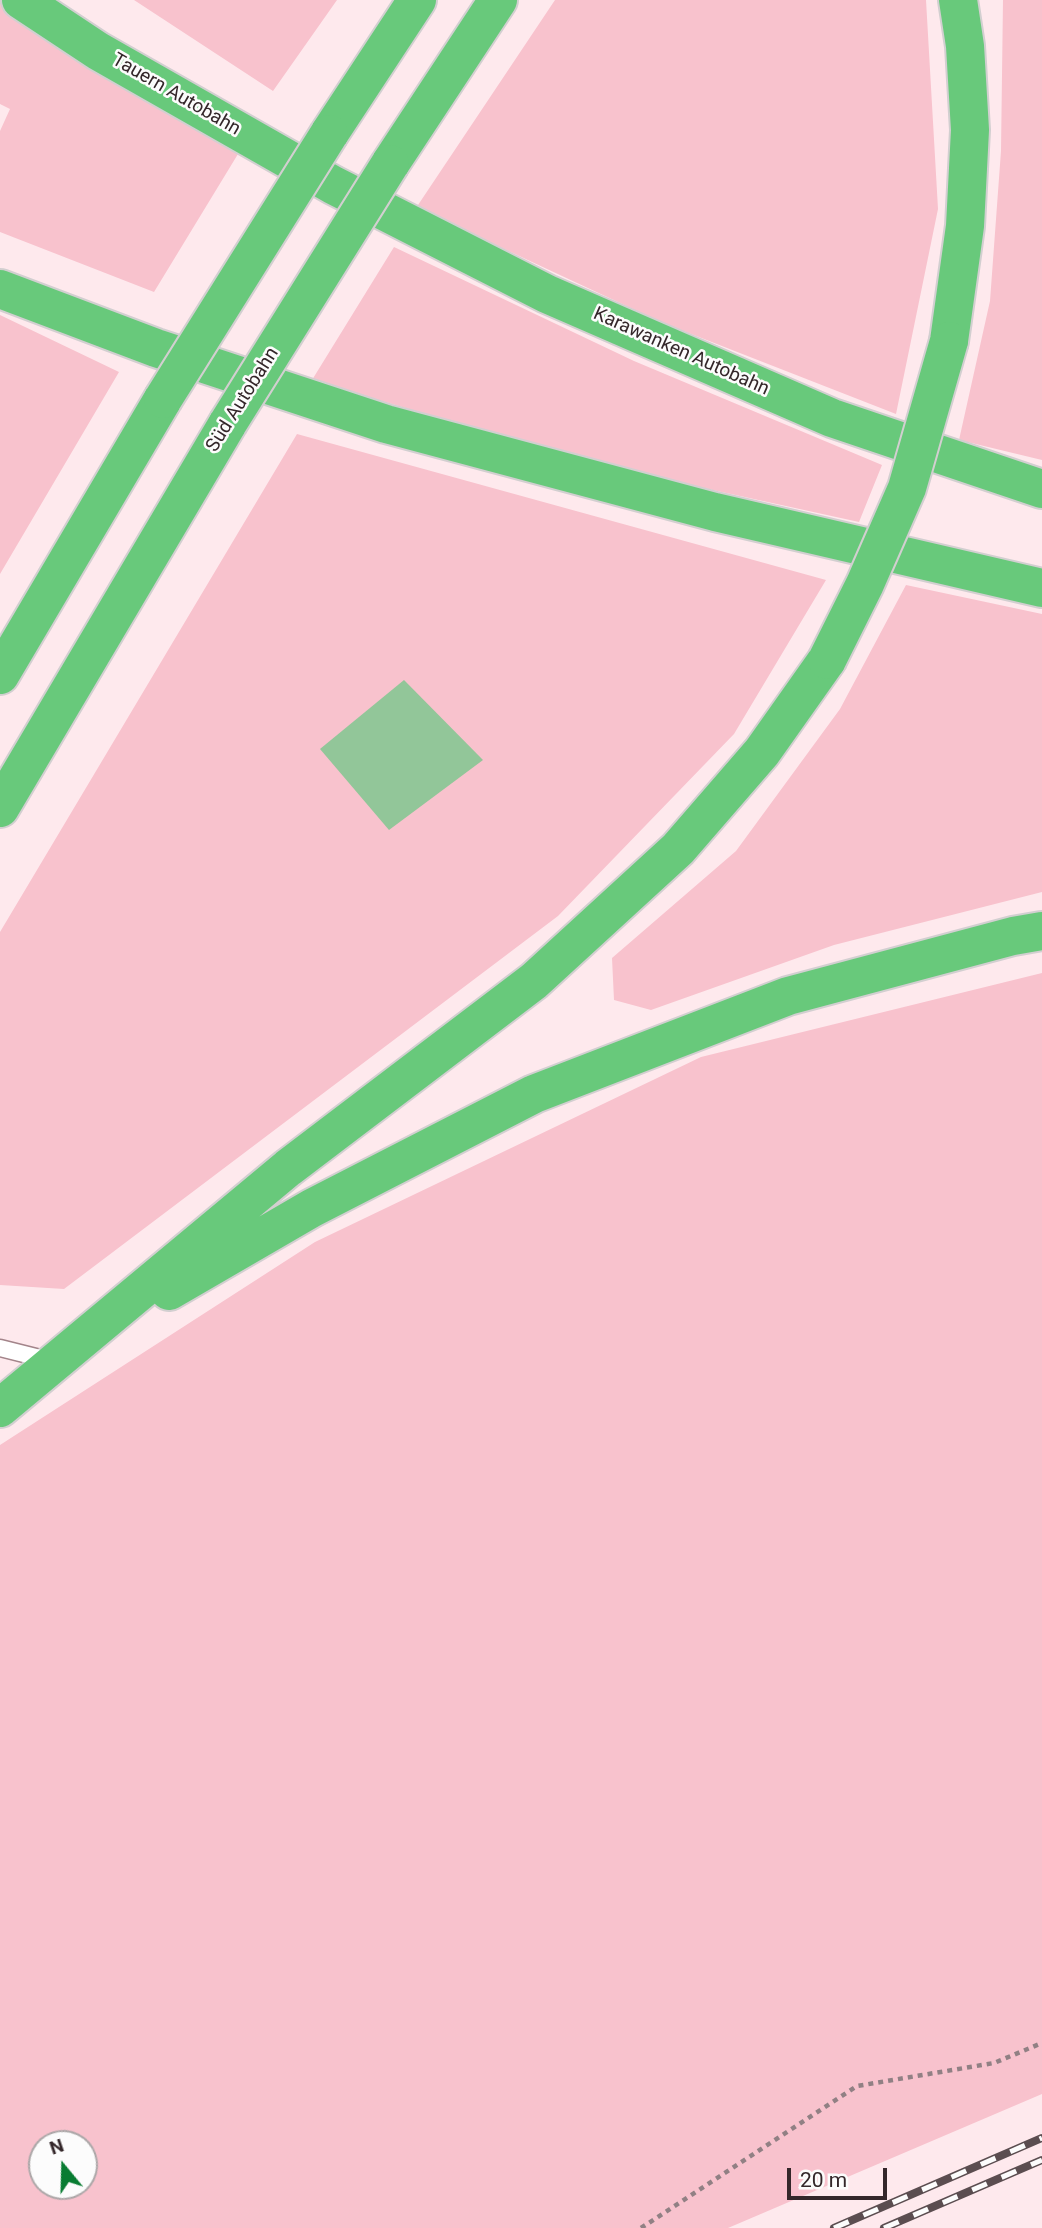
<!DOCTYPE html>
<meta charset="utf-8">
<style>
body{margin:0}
#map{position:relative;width:1042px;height:2228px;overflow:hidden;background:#fee9ed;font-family:Roboto,sans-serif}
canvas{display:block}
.north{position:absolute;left:28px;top:2130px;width:70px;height:70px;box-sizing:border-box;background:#fcfcfc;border:2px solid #aca7a8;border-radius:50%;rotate:341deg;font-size:19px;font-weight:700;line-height:28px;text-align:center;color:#34272a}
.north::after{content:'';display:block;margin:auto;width:24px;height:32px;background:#087c32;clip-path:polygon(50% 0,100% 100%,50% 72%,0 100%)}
.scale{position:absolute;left:787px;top:2168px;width:100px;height:32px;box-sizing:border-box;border:4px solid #34272a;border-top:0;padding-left:9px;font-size:21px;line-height:24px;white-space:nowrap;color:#34272a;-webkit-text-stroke:5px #fcfcfc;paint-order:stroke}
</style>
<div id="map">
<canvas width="1042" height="2228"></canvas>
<div class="north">N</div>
<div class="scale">20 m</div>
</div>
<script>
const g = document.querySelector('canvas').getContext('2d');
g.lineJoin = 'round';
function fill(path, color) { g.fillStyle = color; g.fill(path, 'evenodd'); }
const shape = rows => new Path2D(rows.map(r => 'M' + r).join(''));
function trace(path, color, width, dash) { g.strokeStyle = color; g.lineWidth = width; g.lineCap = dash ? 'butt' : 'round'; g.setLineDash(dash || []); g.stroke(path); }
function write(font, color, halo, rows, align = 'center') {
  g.font = font + ' Roboto,sans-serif'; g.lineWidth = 5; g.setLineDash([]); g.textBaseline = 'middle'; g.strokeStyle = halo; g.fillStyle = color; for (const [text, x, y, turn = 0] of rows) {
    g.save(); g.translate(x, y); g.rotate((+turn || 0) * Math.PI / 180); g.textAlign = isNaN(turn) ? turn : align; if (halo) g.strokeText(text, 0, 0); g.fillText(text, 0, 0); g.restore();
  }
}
fill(shape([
 [134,0,337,0,273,91],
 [555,0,926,0,938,209,896,414,663,323,416,208],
 [1003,0,1042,0,1042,460,959,440,990,301,1001,151],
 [0,2,238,154,154,292,0,232,0,131,10,109,0,104],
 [394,247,634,361,882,465,859,522,589,463,312,380],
 [0,315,119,372,0,574],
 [297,434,826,580,734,734,558,916,64,1289,0,1285,0,932],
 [906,585,1042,614,1042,892,834,945,651,1010,614,1000,612,958,736,851,840,709],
 [1042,973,1042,2094,728,2228,0,2228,0,1445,315,1242,701,1057],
 [42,2144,84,2144,84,2186,42,2186]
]), '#f8c2cd');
fill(shape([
 [404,680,483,760,389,830,320,749]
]), '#92c699');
const lane = shape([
 [0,1348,52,1361]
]);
const highway = shape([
 [21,0,98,51,333,185,547,294,832,418,1042,489],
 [329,134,417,0],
 [390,164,498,0],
 [0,289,156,348,386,424,715,512,1042,588],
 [949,341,965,226,970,130,965,46,958,0],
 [0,675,163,399],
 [0,808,228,423],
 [169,1291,312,1208,534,1094,788,996,1013,936,1042,931],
 [0,1408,288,1168,534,981,678,849,762,752,827,660]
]);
trace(lane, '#a3848a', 19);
trace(highway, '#d2cfd0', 42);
trace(shape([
 [641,2228,857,2086,994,2063,1042,2043]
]), '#918084', 4.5, [5, 5]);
trace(lane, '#fff', 16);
trace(highway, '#68c97b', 38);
const rail = shape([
 [834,2228,1042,2138],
 [884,2228,1042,2160]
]);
trace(rail, '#5b4d50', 8);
trace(rail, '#fcfcfc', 5, [16]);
const highwayBridge = shape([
 [163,399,329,134],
 [228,423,390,164],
 [827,660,865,584,907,488,949,341]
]);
trace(highwayBridge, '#d2cfd0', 42, []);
trace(highwayBridge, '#68c97b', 38);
write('19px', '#34272a', '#fcfcfc', [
 ["Tauern Autobahn",176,95,30],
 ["Karawanken Autobahn",681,352,24],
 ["Süd Autobahn",243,400,-58]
]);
</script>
